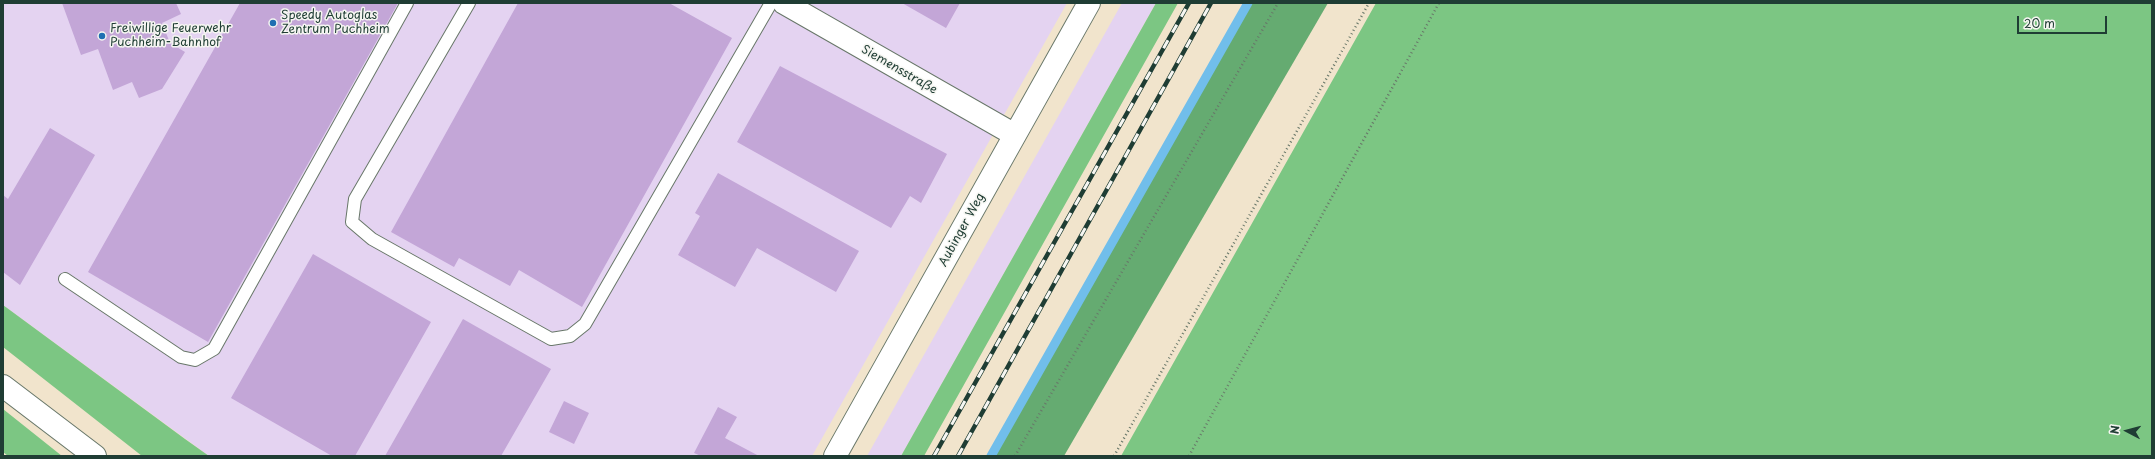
<!DOCTYPE html>
<meta charset="utf-8">
<style>
body{margin:0}
#map{position:relative;width:2155px;height:459px;overflow:hidden;background:#f1e4cc;font-family:"Playpen Sans",sans-serif}
canvas{display:block}
.frame{position:absolute;inset:0;border:4px solid #1f3d34;pointer-events:none}
.north{position:absolute;left:2107px;top:411px;width:40px;height:40px;-webkit-text-stroke:3px #f6f6f2;paint-order:stroke;rotate:276deg;font-size:11px;font-weight:700;line-height:16px;text-align:center;color:#1f3d34}
.north::after{content:'';display:block;margin:auto;width:14px;height:18px;background:#1f3d34;clip-path:polygon(50% 0,100% 100%,50% 72%,0 100%)}
.scale{position:absolute;left:2017px;top:16px;width:90px;height:18px;box-sizing:border-box;border:2px solid #1f3d34;border-top:0;padding-left:5px;font-size:12px;line-height:14px;white-space:nowrap;color:#1f3d34;-webkit-text-stroke:3px #f6f6f2;paint-order:stroke}
</style>
<div id="map">
<canvas width="2155" height="459"></canvas>
<div class="frame"></div>
<div class="north">N</div>
<div class="scale">20 m</div>
</div>
<script>
const g = document.querySelector('canvas').getContext('2d');
g.lineJoin = 'round';
function fill(path, color) { g.fillStyle = color; g.fill(path, 'evenodd'); }
const shape = rows => new Path2D(rows.map(r => 'M' + r).join(''));
function trace(path, color, width, dash) { g.strokeStyle = color; g.lineWidth = width; g.lineCap = dash ? 'butt' : 'round'; g.setLineDash(dash || []); g.stroke(path); }
function write(font, color, halo, rows, align = 'center') {
  g.font = font + ' "Playpen Sans",sans-serif'; g.lineWidth = 3; g.setLineDash([]); g.textBaseline = 'middle'; g.strokeStyle = halo; g.fillStyle = color; for (const [text, x, y, turn = 0] of rows) {
    g.save(); g.translate(x, y); g.rotate((+turn || 0) * Math.PI / 180); g.textAlign = isNaN(turn) ? turn : align; if (halo) g.strokeText(text, 0, 0); g.fillText(text, 0, 0); g.restore();
  }
}
fill(shape([
 [3,3,1067,3,812,456,209,456,3,305],
 [1122,3,1156,3,901,456,867,456]
]), '#e4d3f1');
fill(shape([
 [1156,3,1178,3,924,456,901,456],
 [1376,3,2152,3,2152,456,1121,456],
 [3,305,185,439,209,456,142,456,3,347],
 [3,409,62,456,8,456,3,452]
]), '#7cc683');
fill(shape([
 [1248,3,1328,3,1064,456,995,456]
]), '#65ab71');
trace(shape([
 [991,456,1248,3]
]), '#71beeb', 9);
fill(shape([
 [62,3,176,3,181,14,162,23,170,43,185,52,162,89,139,98,132,82,113,90,98,49,81,55],
 [240,3,398,3,208,342,88,272],
 [518,3,669,3,732,38,582,307,519,270,510,286,459,258,454,267,391,232],
 [902,3,960,3,946,28],
 [780,66,947,154,921,203,910,196,891,228,737,142],
 [50,128,95,155,20,285,3,272,3,195,8,199],
 [718,173,859,251,836,292,757,248,735,287,678,255,700,216,695,213],
 [313,254,431,322,355,456,332,456,231,398],
 [463,319,551,369,501,456,385,456],
 [564,401,589,413,574,444,549,432],
 [718,407,737,417,725,438,759,456,701,456,694,453]
]), '#c3a6d7');
const service = shape([
 [469,3,355,199,352,222,372,239,551,339,570,336,585,324,771,3],
 [65,279,181,357,195,360,214,349,407,3]
]);
const minor = shape([
 [784,3,1015,135],
 [835,456,1089,3]
]);
const tertiary = shape([
 [3,386,95,456]
]);
trace(service, '#687769', 14);
trace(minor, '#687769', 24);
trace(tertiary, '#687769', 24);
trace(shape([
 [1015,456,1278,3],
 [1114,456,1369,3],
 [1189,456,1439,3]
]), '#687769', 2.5, [1, 3]);
trace(service, '#fff', 12);
trace(minor, '#fff', 22);
trace(tertiary, '#fff', 22);
const rail = shape([
 [934,456,1189,3],
 [958,456,1211,3]
]);
trace(rail, '#1f3d34', 4.5);
trace(rail, '#f6f6f2', 3, [9]);
for (const [x, y, r, color] of [
 [273,23,4,"#1f6fb2"],
 [102,36,4,"#1f6fb2"]
]) { const dot = new Path2D(); dot.arc(x, y, r, 0, 2 * Math.PI); g.fillStyle = color; g.fill(dot); trace(dot, '#f6f6f2', 1.5); }
write('12px', '#1f3d34', '#f6f6f2', [
 ["Speedy Autoglas",281,16],
 ["Zentrum Puchheim",281,30],
 ["Freiwillige Feuerwehr",110,29],
 ["Puchheim-Bahnhof",110,43]
], 'left');
write('12px', '#1f3d34', '#f6f6f2', [
 ["Siemensstraße",899,70,30],
 ["Aubinger Weg",962,230,-61]
]);
</script>
